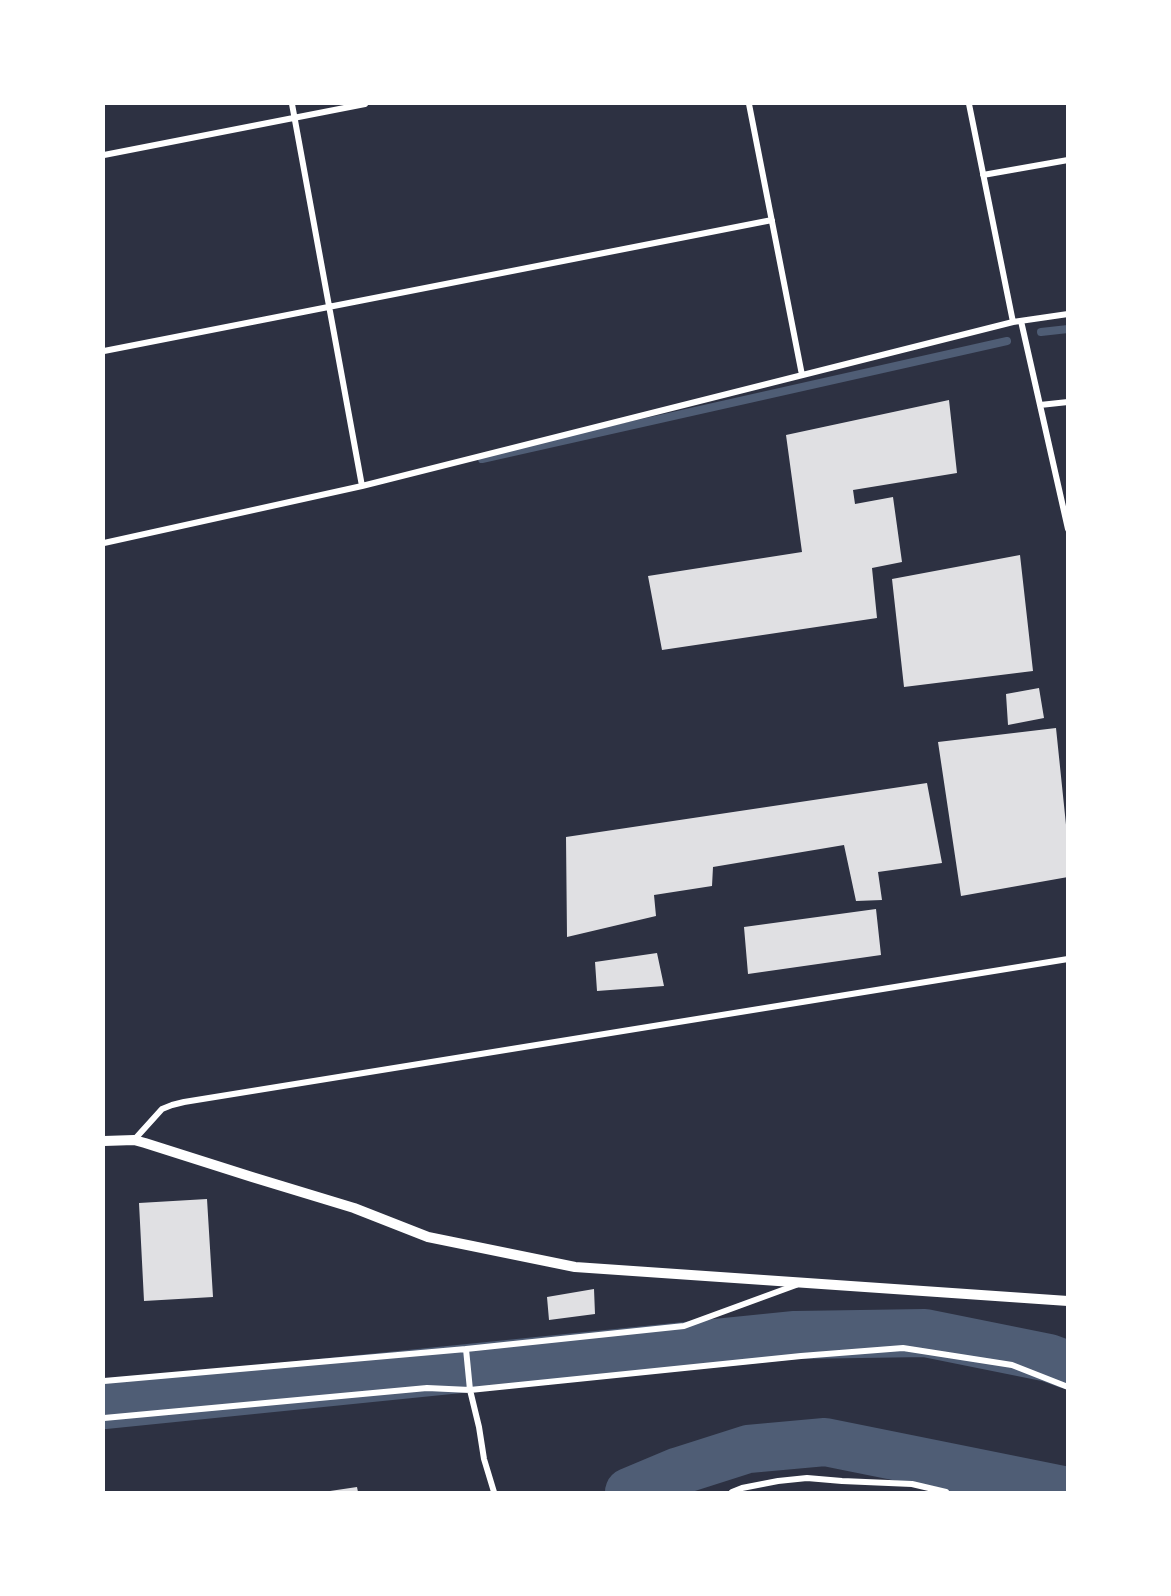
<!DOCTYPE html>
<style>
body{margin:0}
#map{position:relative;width:1171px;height:1596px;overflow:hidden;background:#2d3142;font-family:"Sofia Sans Condensed",sans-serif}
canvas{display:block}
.frame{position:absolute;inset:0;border:105px solid #fff;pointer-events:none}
</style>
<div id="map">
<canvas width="1171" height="1596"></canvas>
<div class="frame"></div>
</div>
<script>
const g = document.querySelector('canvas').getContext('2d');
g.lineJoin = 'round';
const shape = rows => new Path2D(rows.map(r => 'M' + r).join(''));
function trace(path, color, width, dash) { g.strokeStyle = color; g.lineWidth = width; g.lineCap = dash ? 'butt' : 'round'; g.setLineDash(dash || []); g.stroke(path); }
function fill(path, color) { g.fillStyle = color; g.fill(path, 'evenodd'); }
trace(shape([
 [1041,332,1068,329],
 [482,459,1007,341]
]), '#4f5d75', 8);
trace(shape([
 [104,1405,795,1335,925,1333,1049,1358,1068,1365],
 [629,1492,679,1471,748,1449,825,1442,1068,1491]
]), '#4f5d75', 48);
fill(shape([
 [949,400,957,473,853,490,855,504,893,497,902,562,872,568,877,618,662,650,648,576,802,552,786,435],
 [1020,555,1033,671,904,687,892,579],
 [1039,688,1044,718,1008,725,1006,694],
 [1056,728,1068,844,1068,877,961,896,938,742],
 [927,783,942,863,878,872,882,900,856,901,844,845,713,867,712,886,654,895,656,916,567,937,566,837],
 [876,909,881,955,748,974,744,927],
 [657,953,664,986,597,991,595,962],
 [207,1199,213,1297,144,1301,139,1203],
 [594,1289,595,1314,549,1320,547,1297],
 [357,1487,358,1492,330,1492,330,1491]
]), '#e0e0e3');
trace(shape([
 [292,104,362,486],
 [749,104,802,375],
 [969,104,1013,322],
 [104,155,365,104],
 [983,175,1068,160],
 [1021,321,1068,529],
 [104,351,772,220],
 [1040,405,1068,402],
 [104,543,362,486,1013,322,1068,314],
 [134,1140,162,1109,172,1105,184,1102,1068,959],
 [466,1349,470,1390,479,1427,484,1459,494,1492],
 [104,1381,466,1349,684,1326,796,1285],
 [104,1418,427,1388,470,1390,801,1356,903,1348,1012,1365,1068,1387],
 [732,1492,742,1488,778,1481,807,1478,842,1481,912,1484,946,1492]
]), '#fff', 6);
trace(shape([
 [104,1141,134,1140,145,1143,252,1177,354,1208,428,1237,575,1267,1068,1301]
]), '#fff', 10);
</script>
